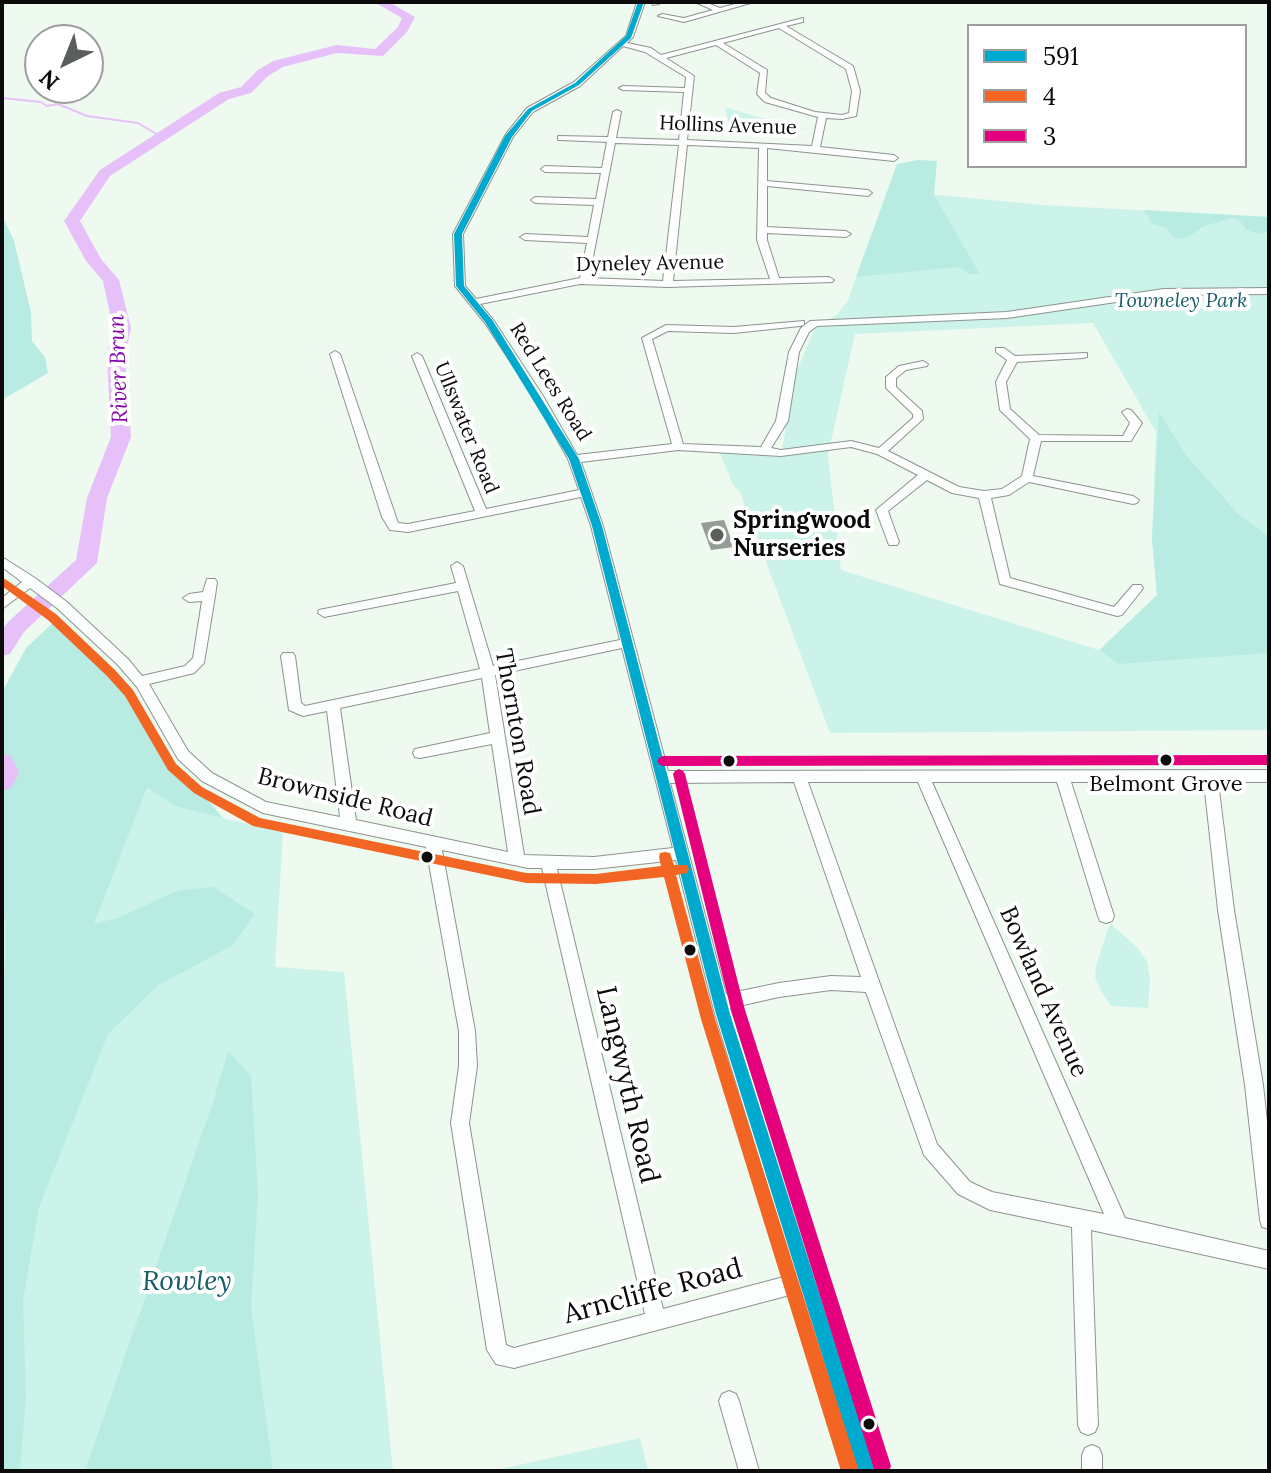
<!DOCTYPE html>
<style>
body{margin:0}
#map{position:relative;width:1271px;height:1473px;overflow:hidden;background:#eefaf0;font-family:Lora,serif}
canvas{display:block}
.frame{position:absolute;inset:0;border:4px solid #0b0b0b;pointer-events:none}
.legend{position:absolute;left:967px;top:24px;width:280px;height:144px;box-sizing:border-box;background:#fff;border:2px solid #9d9d9d;margin:0;padding:10px 14px;list-style:none;font-size:24px;color:#0b0b0b}
.legend li{display:flex;align-items:center;gap:16px;height:40px}
.legend b{width:40px;border:2px solid #9d9d9d}
.north{position:absolute;left:24px;top:24px;width:80px;height:80px;box-sizing:border-box;background:#fff;border:2px solid #9d9d9d;border-radius:50%;rotate:223deg;font-size:22px;font-weight:700;line-height:32px;text-align:center;color:#0b0b0b}
.north::after{content:'';display:block;margin:auto;width:28px;height:36px;background:#5a5f5b;clip-path:polygon(50% 0,100% 100%,50% 72%,0 100%)}
</style>
<div id="map">
<canvas width="1271" height="1473"></canvas>
<div class="frame"></div>
<ul class="legend">
<li><b style="height:10px;background:#00a9ce"></b>591</li>
<li><b style="height:10px;background:#f26522"></b>4</li>
<li><b style="height:10px;background:#e5007d"></b>3</li>
</ul>
<div class="north">N</div>
</div>
<script>
const g = document.querySelector('canvas').getContext('2d');
g.lineJoin = 'round';
function fill(path, color) { g.fillStyle = color; g.fill(path, 'evenodd'); }
const shape = rows => new Path2D(rows.map(r => 'M' + r).join(''));
function trace(path, color, width, dash) { g.strokeStyle = color; g.lineWidth = width; g.lineCap = dash ? 'butt' : 'round'; g.setLineDash(dash || []); g.stroke(path); }
function write(font, color, halo, rows, align = 'center') {
  g.font = font + ' Lora,serif'; g.lineWidth = 8; g.setLineDash([]); g.textBaseline = 'middle'; g.strokeStyle = halo; g.fillStyle = color; for (const [text, x, y, turn = 0] of rows) {
    g.save(); g.translate(x, y); g.rotate((+turn || 0) * Math.PI / 180); g.textAlign = isNaN(turn) ? turn : align; if (halo) g.strokeText(text, 0, 0); g.fillText(text, 0, 0); g.restore();
  }
}
fill(shape([
 [725,107,787,126,813,130,764,125,730,128],
 [888,190,1042,205,1269,217,1269,730,830,733,740,492,733,485,720,453,781,457,794,377,816,326,837,315,848,300],
 [1093,323,1156,432,1152,539,1157,595,1099,650,841,570,828,455,855,334],
 [56,620,223,818,283,832,275,967,344,972,393,1471,2,1471,2,722],
 [1109,926,1113,926,1138,948,1147,962,1150,979,1148,1008,1111,1006,1101,991,1095,977,1096,966],
 [640,1438,648,1471,492,1471]
]), '#cbf3e9');
fill(shape([
 [918,160,937,161,934,195,980,274,969,274,959,267,856,277,897,164],
 [1144,210,1269,217,1269,232,1258,234,1247,230,1239,220,1231,218,1202,227,1190,236,1179,239,1172,236,1167,228,1152,224],
 [2,215,14,241,31,312,32,341,45,357,48,373,2,400],
 [1159,412,1185,454,1238,514,1269,537,1269,653,1118,664,1100,650,1157,595,1152,539],
 [56,620,127,687,144,728,223,818,175,806,147,787,94,924,120,917,179,890,214,887,255,914,233,945,157,986,108,1034,39,1207,23,1301,26,1397,20,1471,2,1471,2,975,5,972,6,920,2,915,2,692,26,648],
 [228,1051,251,1076,258,1194,251,1307,273,1471,85,1471,213,1102]
]), '#b8ece3');
trace(shape([
 [2,98,41,102,47,106,58,104,87,116,138,123,160,136]
]), '#e8c0f9', 2);
fill(shape([
 [374,2,389,2,415,17,407,32,383,56,337,53,283,67,268,76,251,93,229,99,110,176,80,221,101,259,119,280,131,328,125,357,131,437,107,498,97,563,24,632,10,654,2,656,2,631,8,622,76,560,87,498,111,437,107,357,113,328,103,281,86,261,64,221,100,170,219,93,241,87,258,70,273,61,337,45,375,49,398,27,402,18,374,2],
 [2,754,11,756,19,773,11,788,2,791,2,754]
]), '#e8c0f9');
fill(shape([
 [724,520,734,547,711,550,701,523]
]), '#959c95');
const minor = shape([
 [637,2,645,2,633,37,627,43,651,48,661,55,803,18,803,22,786,26,853,66,860,91,856,116,842,119,826,118,820,147,894,155,898,158,894,161,767,148,767,181,868,190,872,193,868,196,767,186,767,227,846,231,851,234,846,237,767,233,767,240,779,278,829,277,834,280,832,282,668,287,580,284,480,304,494,321,543,396,577,455,672,444,642,338,666,325,734,327,804,321,804,325,800,326,734,333,668,331,652,339,683,444,761,447,776,421,789,352,801,328,810,321,1007,312,1164,289,1269,288,1269,294,1164,295,1007,318,817,326,809,332,799,352,788,421,771,448,781,450,851,441,879,448,913,418,913,414,886,388,886,377,899,366,923,361,928,364,927,366,906,370,896,378,896,387,922,411,923,419,888,451,959,487,984,491,1002,489,1022,476,1030,439,1000,410,996,382,1007,360,996,352,996,348,1004,348,1015,356,1087,353,1087,357,1083,358,1017,362,1006,382,1010,409,1039,435,1123,436,1130,423,1122,412,1127,409,1131,410,1142,423,1131,441,1041,441,1033,476,1133,496,1139,500,1137,503,1133,504,1029,482,1009,495,991,498,1010,578,1114,607,1133,585,1141,585,1143,588,1141,591,1122,615,1117,616,1000,584,979,498,952,493,927,480,888,511,899,542,897,545,889,545,876,510,918,475,877,454,851,447,781,456,678,450,581,462,603,526,668,771,1269,770,1269,782,1218,782,1234,910,1263,1085,1269,1140,1269,1229,1262,1227,1260,1220,1245,1085,1218,910,1204,782,1071,782,1114,916,1112,921,1106,923,1100,921,1098,916,1057,782,932,782,1125,1218,1269,1251,1269,1269,1091,1230,1098,1425,1095,1432,1088,1435,1081,1432,1078,1425,1072,1227,990,1210,958,1194,924,1155,866,992,831,990,779,997,730,1008,877,1471,857,1471,801,1292,514,1368,496,1364,487,1350,451,1123,459,1066,459,1031,426,847,263,813,202,781,178,759,137,687,118,665,57,608,30,588,2,609,2,598,22,582,2,567,2,557,35,578,67,602,128,659,142,676,185,666,193,658,202,601,189,602,183,598,189,594,203,592,207,579,215,579,217,582,215,596,204,663,194,673,149,684,188,751,212,773,266,802,340,817,327,711,303,716,289,710,281,656,283,653,293,653,295,656,301,703,305,706,480,669,458,591,324,617,318,613,319,610,456,583,451,566,457,562,463,566,493,666,620,640,591,526,581,497,408,532,390,530,382,517,330,354,335,351,340,354,398,523,408,524,475,511,412,356,417,353,422,356,486,509,579,490,568,459,533,396,485,323,455,286,453,234,506,134,527,108,574,82,626,36,637,2],
 [779,28,846,69,852,91,849,113,842,115,815,112,771,98,765,93,767,70,723,43,779,28],
 [716,45,760,73,757,94,765,102,818,117,812,146,687,140,694,76,666,58,716,45],
 [623,46,645,52,686,77,685,88,623,86,619,88,623,90,684,92,679,140,616,138,621,112,617,110,613,112,608,137,558,136,558,140,561,140,607,142,602,168,545,166,541,169,545,172,601,173,596,199,535,197,531,200,535,203,594,205,588,237,525,234,520,237,525,240,587,243,580,278,476,299,465,286,463,234,513,137,533,112,580,86,623,46],
 [615,143,679,145,663,281,589,278,615,143],
 [687,145,759,148,757,240,770,279,673,281,687,145],
 [622,648,673,848,594,857,524,855,495,675,622,648],
 [482,678,490,733,420,748,415,749,413,753,415,757,420,758,492,744,508,852,356,820,340,708,482,678],
 [794,782,861,977,831,976,779,983,726,994,670,783,794,782],
 [808,782,918,782,1104,1214,992,1192,970,1182,937,1144,808,782],
 [442,850,528,868,542,868,645,1314,514,1348,506,1345,469,1123,477,1066,475,1031,442,850],
 [676,860,715,1014,795,1274,663,1309,557,869,594,869,676,860],
 [651,2,659,2,659,4,653,5,651,2],
 [695,2,705,2,720,8,742,2,754,2,684,22,658,16,662,14,684,18,713,10,695,2],
 [729,1391,736,1394,739,1401,759,1471,739,1471,719,1401,722,1394,729,1391],
 [1092,1445,1099,1448,1102,1455,1102,1471,1082,1471,1082,1455,1085,1448,1092,1445]
]);
trace(minor, '#8d938e', 2);
fill(minor, '#fcfefd');
fill(shape([
 [638,2,644,2,631,38,579,85,532,111,512,137,462,234,464,286,493,321,579,459,602,526,730,1014,876,1471,858,1471,716,1014,592,526,569,459,485,322,456,286,454,234,505,136,528,109,575,83,626,36,638,2]
]), '#00a9ce');
fill(shape([
 [2,577,56,614,115,670,133,690,176,764,202,787,260,818,526,873,596,874,661,866,659,857,660,853,665,852,670,853,674,865,687,865,689,869,687,873,676,875,715,1019,859,1471,841,1471,701,1019,664,877,596,884,526,883,253,826,194,793,168,770,125,696,107,676,48,620,2,586,2,577]
]), '#f26522');
fill(shape([
 [1269,755,1269,765,663,766,659,764,657,761,659,758,663,756,1269,755],
 [679,769,683,771,685,774,745,1010,891,1466,889,1471,875,1471,873,1466,731,1010,673,774,675,771,679,769]
]), '#e5007d');
for (const [x, y, r, color] of [
 [717,535,8,"#5a5f5b"],
 [1166,760,7,"#0b0b0b"],
 [729,761,7,"#0b0b0b"],
 [427,857,7,"#0b0b0b"],
 [690,950,7,"#0b0b0b"],
 [869,1424,7,"#0b0b0b"]
]) { const dot = new Path2D(); dot.arc(x, y, r, 0, 2 * Math.PI); g.fillStyle = color; g.fill(dot); trace(dot, '#fff', 3); }
write('20px', '#0b0b0b', '#fff', [
 ["Hollins Avenue",728,126,2],
 ["Dyneley Avenue",650,264,-1],
 ["Red Lees Road",550,382,58],
 ["Ullswater Road",466,428,68]
]);
write('italic 20px', '#165c69', '#fff', [
 ["Towneley Park",1181,301]
]);
write('italic 22px', '#8709a9', '#fff', [
 ["River Brun",119,369,-92]
]);
write('22px', '#0b0b0b', '#fff', [
 ["Belmont Grove",1166,785]
]);
write('bold 24px', '#0b0b0b', '#fff', [
 ["Springwood",733,521],
 ["Nurseries",733,549]
], 'left');
write('24px', '#0b0b0b', '#fff', [
 ["Thornton Road",517,732,80],
 ["Brownside Road",345,798,14],
 ["Bowland Avenue",1043,992,66]
]);
write('28px', '#0b0b0b', '#fff', [
 ["Langwyth Road",627,1085,77],
 ["Arncliffe Road",653,1292,-15]
]);
write('italic 28px', '#165c69', '#fff', [
 ["Rowley",187,1282]
]);
</script>
